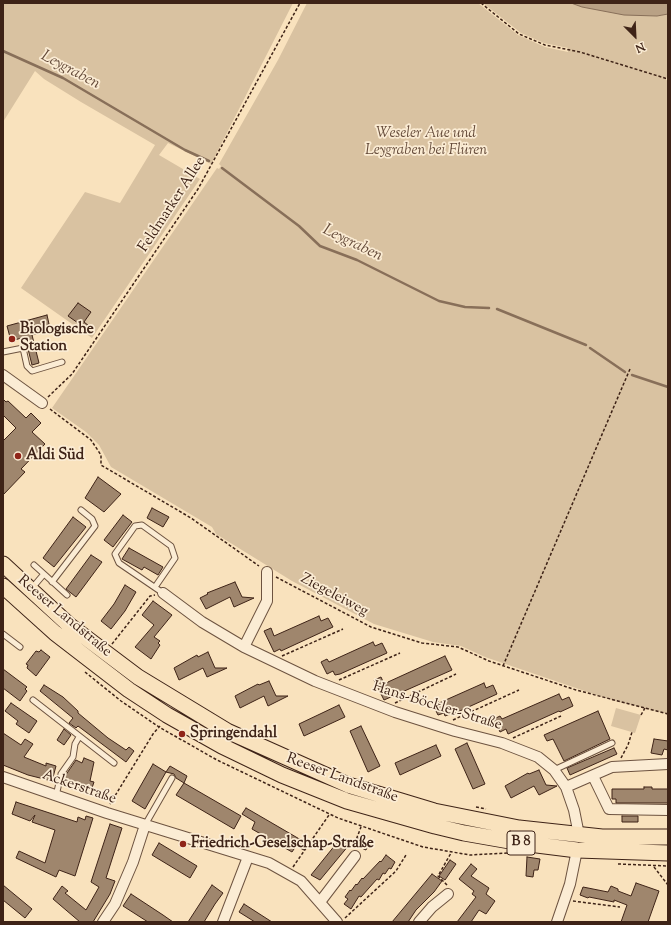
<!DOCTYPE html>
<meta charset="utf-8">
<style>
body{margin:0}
#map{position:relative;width:671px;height:925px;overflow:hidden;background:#f9e2bd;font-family:"Sorts Mill Goudy",serif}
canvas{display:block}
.frame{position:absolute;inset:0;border:4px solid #3e2317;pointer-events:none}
.north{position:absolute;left:615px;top:16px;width:40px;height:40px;-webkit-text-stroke:3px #fbecd4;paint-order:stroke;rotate:156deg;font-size:11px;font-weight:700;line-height:16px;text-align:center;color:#3e2317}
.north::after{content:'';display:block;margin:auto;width:14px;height:18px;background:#3e2317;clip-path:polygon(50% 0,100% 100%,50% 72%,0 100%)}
</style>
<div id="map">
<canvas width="671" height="925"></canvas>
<div class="frame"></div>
<div class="north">N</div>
</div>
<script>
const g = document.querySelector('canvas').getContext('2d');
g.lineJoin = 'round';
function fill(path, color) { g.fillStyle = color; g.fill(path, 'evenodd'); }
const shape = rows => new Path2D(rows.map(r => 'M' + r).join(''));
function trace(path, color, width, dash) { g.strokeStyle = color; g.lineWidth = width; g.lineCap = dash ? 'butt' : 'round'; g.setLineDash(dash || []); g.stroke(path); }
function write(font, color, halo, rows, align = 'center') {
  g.font = font + ' "Sorts Mill Goudy",serif'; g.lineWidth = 3.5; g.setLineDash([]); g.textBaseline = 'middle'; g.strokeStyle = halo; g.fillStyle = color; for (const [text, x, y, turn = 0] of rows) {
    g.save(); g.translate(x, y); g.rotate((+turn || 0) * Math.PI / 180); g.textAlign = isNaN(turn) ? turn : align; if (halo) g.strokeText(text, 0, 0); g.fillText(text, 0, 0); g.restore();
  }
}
fill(shape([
 [3,3,293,3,211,164,168,143,159,155,200,179,92,338,21,288,85,192,120,203,155,145,81,102,44,79,35,71,3,122],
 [307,3,478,3,518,35,545,47,568,52,568,48,544,43,521,33,483,3,571,3,582,7,657,16,668,14,668,78,666,77,665,79,668,81,668,714,611,700,485,657,461,646,433,642,374,624,292,581,216,534,212,527,111,467,99,445,86,432,52,408,217,168,219,169,221,166,219,164,278,60],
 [616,708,641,715,635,733,611,726]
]), '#d9c2a1');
const water = shape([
 [571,3,668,3,668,14,657,16,624,15,582,7,571,3]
]);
fill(water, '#b9a185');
trace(water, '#886f59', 1);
trace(shape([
 [3,51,63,78,185,150,209,161],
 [222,168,299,226,320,246,357,260,439,301,465,307,489,308],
 [497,309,586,345],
 [590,348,625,372],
 [632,375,668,387]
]), '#886f59', 2.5);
const building = shape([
 [78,303,91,312,84,322,89,326,84,332,79,329,81,325,68,316,78,303],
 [47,315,49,324,47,325,48,330,32,335,39,363,32,365,25,337,11,341,7,326,47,315],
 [3,399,6,402,8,401,26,418,31,413,41,423,32,432,45,444,21,469,25,472,3,495,3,441,16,428,3,415,3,399],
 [98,477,121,494,104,512,85,498,98,477],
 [152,508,169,517,163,527,147,518,152,508],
 [123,515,132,522,113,547,104,540,123,515],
 [73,517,86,527,54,567,43,558,73,517],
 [129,548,163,567,158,575,144,567,142,570,122,559,129,548],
 [91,555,102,562,76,597,66,589,91,555],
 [235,582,242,597,254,598,234,607,230,597,206,609,200,598,208,594,207,593,235,582],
 [125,585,136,592,125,611,111,629,101,621,114,604,125,585],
 [153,601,172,615,154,637,160,641,158,643,160,645,151,659,135,647,154,625,142,615,153,601],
 [319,616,321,621,328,618,333,627,281,651,280,649,274,652,264,631,271,628,274,636,319,616],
 [373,642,375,646,382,643,387,653,340,674,335,675,333,671,327,674,321,662,327,659,329,662,373,642],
 [41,650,50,657,36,676,27,668,28,665,26,664,36,651,39,652,41,650],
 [208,652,215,668,227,668,207,677,203,668,179,680,174,668,197,655,198,657,208,652],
 [445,656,452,670,384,700,374,680,381,677,385,686,388,682,445,656],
 [3,669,27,687,25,689,27,691,20,701,3,688,3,669],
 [269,681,276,696,288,696,268,706,264,696,240,708,235,696,258,684,259,685,269,681],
 [484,683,486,688,493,685,497,694,451,715,450,714,445,716,444,713,438,715,432,703,438,700,439,703,484,683],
 [44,685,63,697,78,711,78,713,108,738,126,750,129,747,134,751,126,762,78,726,76,728,69,723,73,718,40,691,44,685],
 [559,694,562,700,569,697,573,706,560,712,559,711,508,734,506,729,500,732,494,719,500,716,502,719,559,694],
 [11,703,37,721,29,733,16,724,18,721,5,711,11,703],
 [339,705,345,717,304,736,299,724,339,705],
 [598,711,610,739,564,761,553,739,547,741,544,735,598,711],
 [361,726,380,766,368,772,350,731,361,726],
 [64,729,71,735,64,745,57,740,64,729],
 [3,733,21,745,25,739,33,744,24,757,46,766,46,763,56,766,52,781,28,775,3,765,3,733],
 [654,739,668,741,668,750,664,749,662,755,651,753,654,739],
 [467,743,485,784,473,789,455,749,467,743],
 [436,745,441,756,400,775,395,763,436,745],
 [614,748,617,754,570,775,567,768,614,748],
 [84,758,94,762,90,781,94,782,92,788,85,786,84,789,79,788,78,790,68,788,68,785,63,784,65,776,76,760,82,763,84,758],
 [153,764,166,772,170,766,187,776,184,783,241,816,234,829,176,795,184,783,176,778,174,774,166,772,145,809,132,801,153,764],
 [539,770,546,785,557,786,539,795,534,786,511,798,505,786,528,773,529,774,539,770],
 [644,787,652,787,652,789,668,789,668,803,616,803,616,799,612,799,612,789,644,789,644,787],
 [16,802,77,822,78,817,85,820,86,816,93,818,75,876,59,870,56,877,16,858,19,851,45,863,55,830,32,822,35,815,30,821,12,814,16,802],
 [246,808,253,812,308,844,304,850,296,846,292,852,252,829,255,822,242,814,246,808],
 [622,816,638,816,638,822,622,822,622,816],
 [110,824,122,828,106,878,115,881,110,894,93,922,80,922,53,899,62,886,68,891,65,893,86,910,99,887,91,882,110,824],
 [358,838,369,843,366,850,355,845,358,838],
 [340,839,349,845,320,880,311,875,340,839],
 [159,843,197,866,190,878,152,855,159,843],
 [386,855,395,862,391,869,389,868,385,874,383,873,379,880,377,879,361,897,359,896,351,909,344,904,348,899,345,897,350,890,351,891,356,884,357,885,362,878,363,879,380,861,381,862,386,855],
 [527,857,540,859,538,870,534,870,533,877,526,876,527,857],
 [450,860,456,864,445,880,439,876,450,860],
 [471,864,477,869,471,876,489,888,486,894,495,901,486,914,479,910,471,922,457,922,476,897,472,894,474,891,459,879,471,864],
 [432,874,442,881,434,892,416,910,408,922,392,922,432,874],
 [636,883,659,891,648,922,621,922,627,905,614,900,614,902,589,897,588,898,580,895,583,887,608,892,611,886,618,889,618,891,631,896,636,883],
 [3,885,32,909,25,918,3,900,3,885],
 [212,885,223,893,215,904,204,922,188,922,212,885],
 [131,894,163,915,173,922,148,922,123,906,131,894],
 [244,904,272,922,255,922,239,912,244,904]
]);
fill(building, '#9f866d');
trace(building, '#3e2317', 1);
const lane = shape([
 [3,352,23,348,27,366,32,371,62,362],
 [44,574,67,595],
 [52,582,95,526,92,519,81,510],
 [155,587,175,558,171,546,142,525,135,526,115,554,119,563,163,593],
 [32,588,44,574,34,565],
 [3,634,20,647],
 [33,700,114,763],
 [554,770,612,743],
 [56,796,61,774,73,757,75,744,79,737],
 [145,825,172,778]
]);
const street = shape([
 [3,375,42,403],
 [163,593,202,622,244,647,315,681,395,712,455,731,502,743,538,757,554,770,566,787,574,810,579,835],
 [244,647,267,601,267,572],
 [593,776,609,809,668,810],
 [3,777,107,813,269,863,301,881,337,922],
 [566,787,612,767,668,764],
 [320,902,355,856],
 [103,922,115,904,133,862,145,825],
 [223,922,248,857],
 [419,922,432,907,448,894],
 [557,922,570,884,577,850]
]);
const primary = shape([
 [3,564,69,625,138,677,227,731,348,785,434,811,519,828,602,837,668,837],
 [3,586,55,633,129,690,167,715,222,746,282,775,347,801,435,826,464,833,521,843,577,850,668,853]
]);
trace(lane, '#6d5340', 7);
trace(street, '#6d5340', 12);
trace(primary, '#3e2317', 17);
trace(shape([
 [481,3,519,34,545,45,580,52,668,79],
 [48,397,72,374,198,189,300,3],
 [50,409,91,440,101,455,101,465,191,518,259,566],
 [276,577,371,627,422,643,458,647,489,661,576,690,668,714],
 [112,644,150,596,155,595],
 [282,656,343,629],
 [503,666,630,369],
 [85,672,121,701,159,727,217,760,338,818,423,847,470,855,508,853],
 [339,680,400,653],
 [395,703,456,674],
 [641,715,645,708],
 [453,720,519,690],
 [513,738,561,716],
 [621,758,628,745,632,732],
 [110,804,153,734,160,726],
 [476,807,486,809],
 [353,848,361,827],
 [618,864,668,866],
 [293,867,329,815],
 [654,867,668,885],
 [447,885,438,876,451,853],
 [573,901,620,907],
 [345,918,396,871,406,855],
 [478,922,479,922]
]), '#3e2317', 1.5, [3, 2]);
trace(lane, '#fbecd4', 5);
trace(street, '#fbecd4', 10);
trace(primary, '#f9e2bd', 15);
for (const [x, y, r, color] of [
 [12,339,4,"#8f2418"],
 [18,456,4,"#8f2418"],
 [182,734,4,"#8f2418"],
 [183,844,4,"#8f2418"]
]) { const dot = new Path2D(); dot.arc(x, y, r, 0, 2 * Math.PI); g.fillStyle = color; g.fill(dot); trace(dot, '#fbecd4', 1.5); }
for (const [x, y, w] of [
 [521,843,28]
]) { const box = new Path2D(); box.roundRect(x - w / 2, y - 12, w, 24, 3); g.fillStyle = '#fbecd4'; g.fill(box); trace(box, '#3e2317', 1); }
write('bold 14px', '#3e2317', null, [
 ["B 8",521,843]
]);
write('italic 15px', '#654b3a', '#fbecd4', [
 ["Weseler Aue und",426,134],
 ["Leygraben bei Flüren",426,151]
]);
write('15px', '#3e2317', '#fbecd4', [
 ["Feldmarker Allee",173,205,-57],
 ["Ziegeleiweg",334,596,28],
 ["Reeser Landstraße",64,617,40],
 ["Hans-Böckler-Straße",437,707,17],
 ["Reeser Landstraße",342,779,20],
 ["Ackerstraße",79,788,19]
]);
write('bold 15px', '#3e2317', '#fbecd4', [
 ["Biologische",20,330],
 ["Station",20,347],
 ["Aldi Süd",26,456],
 ["Springendahl",190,734],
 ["Friedrich-Geselschap-Straße",191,844]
], 'left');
write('italic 16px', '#634938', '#fbecd4', [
 ["Leygraben",70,71,28],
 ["Leygraben",352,244,26]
]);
</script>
